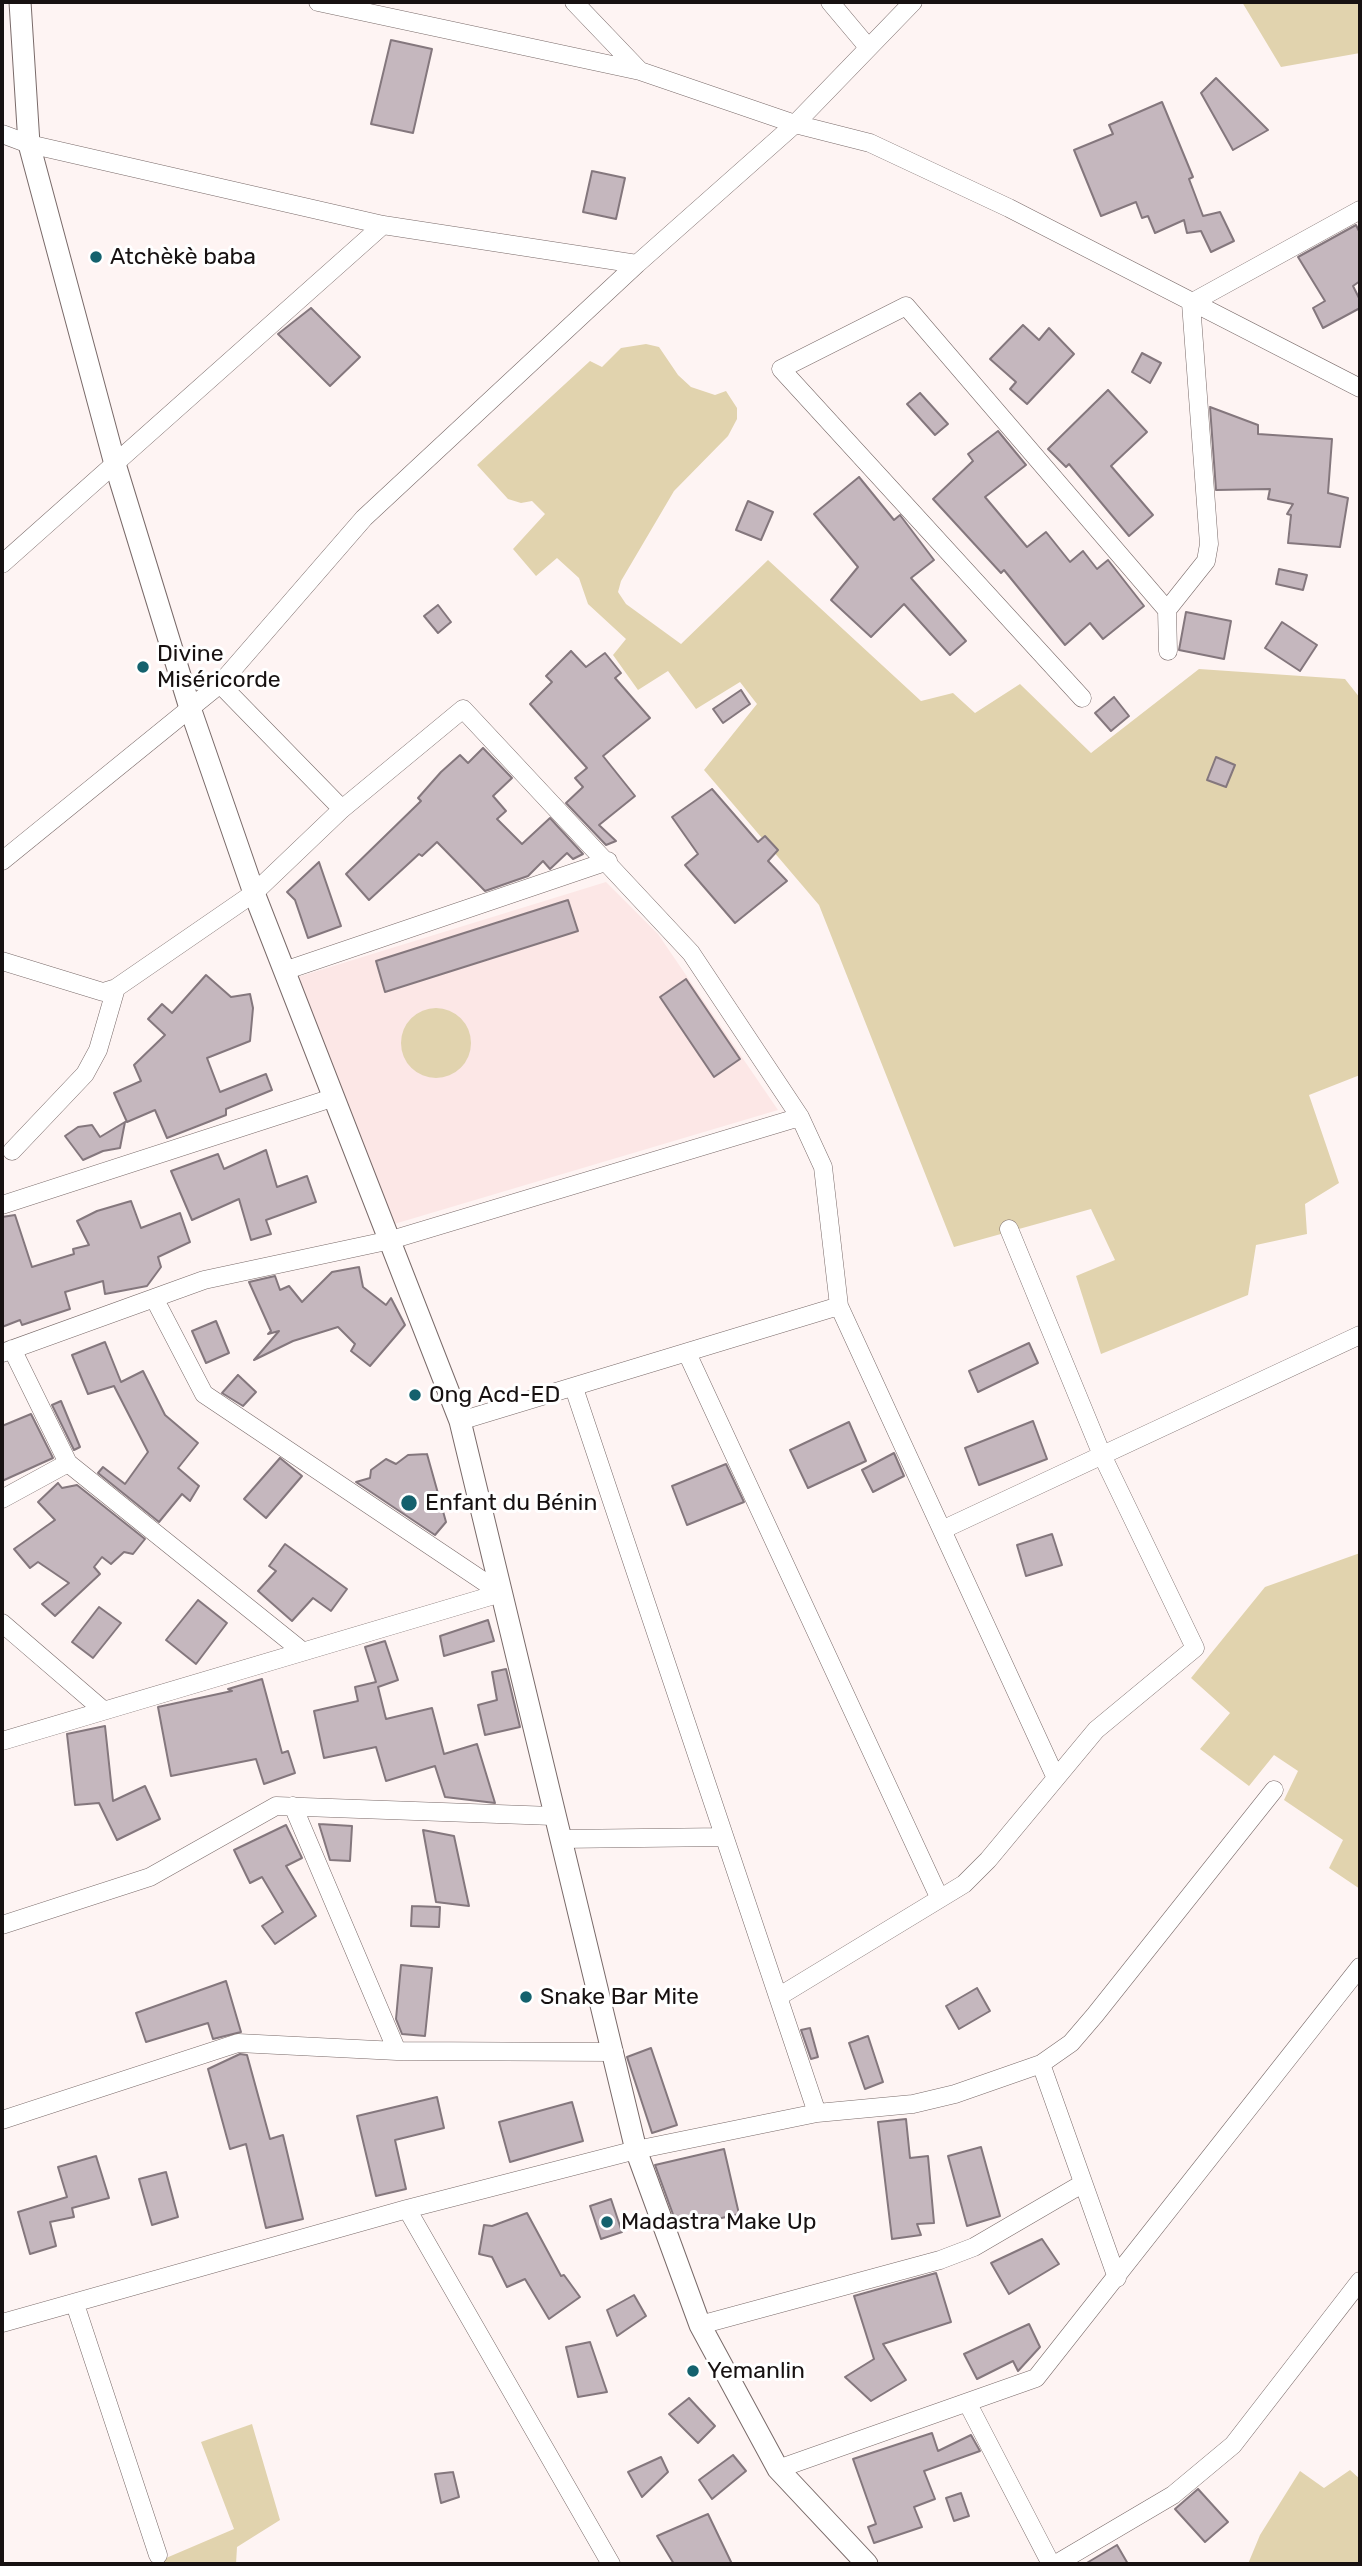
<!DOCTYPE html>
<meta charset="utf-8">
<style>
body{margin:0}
#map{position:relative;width:1362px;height:2566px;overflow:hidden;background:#fef4f3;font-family:Rubik,sans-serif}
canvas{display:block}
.frame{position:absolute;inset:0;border:4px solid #171111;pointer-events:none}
</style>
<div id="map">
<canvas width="1362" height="2566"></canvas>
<div class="frame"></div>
</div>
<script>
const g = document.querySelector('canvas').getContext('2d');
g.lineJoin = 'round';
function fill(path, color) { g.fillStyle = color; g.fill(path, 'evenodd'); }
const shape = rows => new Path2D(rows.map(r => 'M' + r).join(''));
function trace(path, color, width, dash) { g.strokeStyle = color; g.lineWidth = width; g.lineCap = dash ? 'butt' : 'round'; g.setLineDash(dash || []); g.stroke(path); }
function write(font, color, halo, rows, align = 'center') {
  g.font = font + ' Rubik,sans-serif'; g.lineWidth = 6; g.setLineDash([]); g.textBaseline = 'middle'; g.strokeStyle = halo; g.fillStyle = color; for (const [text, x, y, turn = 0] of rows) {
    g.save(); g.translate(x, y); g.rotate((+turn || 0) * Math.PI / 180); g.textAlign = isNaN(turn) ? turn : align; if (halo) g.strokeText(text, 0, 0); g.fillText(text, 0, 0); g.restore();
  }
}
fill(shape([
 [606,882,658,934,778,1110,384,1227,288,980]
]), '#fce7e6');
fill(shape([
 [1242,2,1360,2,1360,53,1281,67],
 [646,344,659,347,678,375,691,387,715,395,726,391,737,408,737,419,728,436,674,491,621,581,618,592,626,604,681,644,768,560,921,701,953,693,975,713,1020,684,1091,753,1199,669,1345,679,1360,698,1360,1075,1309,1095,1339,1183,1305,1204,1307,1234,1256,1245,1248,1295,1101,1354,1076,1276,1115,1260,1091,1209,954,1247,819,905,704,770,757,704,740,682,696,709,668,671,638,690,613,655,626,639,588,604,579,578,557,558,536,576,513,549,545,514,532,501,521,503,508,499,477,465,590,361,602,367,621,348],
 '401 1043a35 35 0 1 1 70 0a35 35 0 1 1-70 0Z',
 [1360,1553,1360,1889,1329,1868,1343,1840,1284,1800,1298,1771,1274,1755,1249,1786,1200,1749,1230,1713,1191,1678,1265,1587],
 [252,2424,280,2520,237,2547,236,2564,152,2564,234,2529,201,2442],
 [1350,2470,1360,2479,1360,2564,1248,2564,1260,2535,1300,2471,1324,2488]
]), '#e1d3ae');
const building = shape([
 [391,40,432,49,413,133,371,124,391,40],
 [1216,78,1268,130,1233,150,1201,93,1216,78],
 [1162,102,1193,177,1189,179,1203,216,1220,212,1234,241,1211,252,1201,231,1187,233,1184,220,1155,233,1148,216,1142,218,1136,202,1101,216,1074,150,1113,134,1109,125,1162,102],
 [592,171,625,178,616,219,583,212,592,171],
 [1356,225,1360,233,1360,281,1353,286,1360,300,1360,308,1323,328,1313,308,1325,301,1298,257,1356,225],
 [311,308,360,357,330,386,278,334,311,308],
 [1023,325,1039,340,1049,328,1074,354,1027,404,1010,389,1016,382,990,359,1023,325],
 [1142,353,1161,363,1150,383,1132,372,1142,353],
 [1108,390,1147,432,1111,466,1153,515,1129,536,1069,464,1066,467,1048,449,1108,390],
 [920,393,948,424,935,435,907,404,920,393],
 [1210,407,1258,425,1258,434,1332,439,1328,493,1348,498,1340,547,1288,543,1291,515,1287,514,1293,504,1268,499,1270,489,1216,490,1210,407],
 [998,431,1026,465,985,497,1027,547,1046,532,1070,562,1083,551,1097,569,1108,560,1144,606,1103,639,1090,623,1065,645,1004,570,1001,573,933,499,973,461,968,454,998,431],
 [859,477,894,520,900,515,934,560,911,578,966,641,950,655,904,604,871,637,831,600,858,567,814,514,859,477],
 [748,501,773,512,761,540,736,530,748,501],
 [1279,569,1307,575,1303,590,1276,584,1279,569],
 [438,605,451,622,438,633,424,616,438,605],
 [1186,612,1231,621,1224,659,1179,650,1186,612],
 [1282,622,1317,645,1300,671,1265,648,1282,622],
 [571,651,586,667,605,653,621,673,615,678,650,718,603,756,635,796,599,825,616,841,606,845,566,803,583,787,575,778,587,768,530,704,552,682,546,676,571,651],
 [741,690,750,704,723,723,713,709,741,690],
 [1114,697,1129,716,1111,731,1095,713,1114,697],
 [483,748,512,778,493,796,506,811,497,819,522,844,550,818,583,854,573,859,567,853,550,869,543,861,528,876,485,891,437,842,422,856,419,854,369,900,346,874,421,801,418,798,441,772,460,755,468,763,483,748],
 [1216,757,1235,765,1226,787,1207,780,1216,757],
 [712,789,758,842,765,836,778,850,768,861,787,881,735,923,685,865,698,854,672,817,712,789],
 [319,862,341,926,308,938,295,900,287,892,319,862],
 [568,900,578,931,385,992,376,961,568,900],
 [206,975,231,997,250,994,253,1008,250,1041,207,1058,220,1092,266,1074,272,1090,226,1109,226,1115,167,1138,155,1110,127,1122,114,1093,141,1081,134,1065,165,1035,148,1019,162,1004,172,1013,206,975],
 [686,979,740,1059,714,1077,660,997,686,979],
 [125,1122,120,1148,103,1151,83,1160,65,1136,78,1127,92,1125,100,1137,125,1122],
 [266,1150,277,1187,307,1176,316,1202,266,1220,271,1234,251,1240,239,1199,192,1220,171,1171,218,1154,224,1169,266,1150],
 [131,1201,141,1228,180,1213,190,1242,158,1257,161,1267,147,1286,105,1294,103,1281,65,1292,70,1309,22,1325,20,1320,2,1327,2,1217,15,1215,32,1267,74,1254,73,1249,89,1245,77,1221,97,1211,131,1201],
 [359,1267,363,1287,386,1305,391,1298,405,1325,370,1366,351,1351,355,1344,338,1327,293,1341,254,1360,279,1331,268,1334,271,1331,249,1282,275,1276,280,1290,289,1286,302,1302,332,1272,359,1267],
 [216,1321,229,1353,206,1363,192,1331,216,1321],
 [105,1342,121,1382,143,1371,165,1415,198,1443,178,1468,199,1486,190,1501,182,1494,159,1522,98,1473,103,1467,125,1484,148,1452,114,1386,88,1394,72,1355,105,1342],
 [1029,1343,1038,1363,978,1392,969,1371,1029,1343],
 [238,1375,256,1392,243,1406,222,1393,238,1375],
 [61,1401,80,1447,74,1450,52,1405,61,1401],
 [31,1414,53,1458,2,1481,2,1426,31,1414],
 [1033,1421,1047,1459,979,1485,965,1448,1033,1421],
 [849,1422,866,1461,808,1488,790,1450,849,1422],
 [894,1453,904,1476,873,1492,862,1470,894,1453],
 [427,1454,446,1522,435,1535,356,1482,370,1478,371,1470,386,1459,396,1464,408,1455,427,1454],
 [280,1458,302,1476,266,1518,244,1499,280,1458],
 [726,1464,744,1502,687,1525,672,1486,726,1464],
 [58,1483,62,1488,77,1485,145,1539,133,1554,124,1552,111,1564,102,1557,94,1567,100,1574,55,1616,42,1604,69,1583,38,1562,30,1568,14,1549,55,1520,38,1502,58,1483],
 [1052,1534,1062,1565,1026,1576,1017,1545,1052,1534],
 [285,1544,347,1589,331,1611,313,1598,292,1621,258,1591,276,1571,269,1566,285,1544],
 [198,1600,227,1623,196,1664,166,1640,198,1600],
 [99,1607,121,1623,93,1658,72,1642,99,1607],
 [488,1620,494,1641,444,1656,440,1636,488,1620],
 [385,1641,398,1680,378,1687,386,1719,432,1708,444,1754,477,1744,495,1803,445,1797,435,1766,386,1781,376,1747,324,1758,314,1711,358,1701,355,1687,376,1682,365,1647,385,1641],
 [506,1669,520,1727,485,1735,478,1705,497,1700,492,1672,506,1669],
 [262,1679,282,1753,288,1751,295,1773,264,1784,256,1759,171,1776,158,1707,232,1691,228,1689,262,1679],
 [105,1726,113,1801,145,1786,160,1819,117,1840,99,1803,75,1805,67,1734,105,1726],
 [319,1824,352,1826,350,1861,330,1860,319,1824],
 [286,1825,302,1858,286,1866,316,1916,275,1944,262,1926,283,1912,262,1877,250,1883,234,1850,286,1825],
 [423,1830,454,1836,469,1906,436,1902,423,1830],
 [412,1906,440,1907,439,1927,411,1926,412,1906],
 [401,1965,432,1968,425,2036,402,2034,396,2019,401,1965],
 [226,1981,241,2032,213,2039,208,2023,146,2042,136,2013,226,1981],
 [977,1988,990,2011,959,2029,946,2006,977,1988],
 [810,2028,818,2057,811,2059,801,2030,810,2028],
 [868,2036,883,2082,865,2089,849,2043,868,2036],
 [651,2048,677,2125,652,2133,627,2057,651,2048],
 [240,2054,247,2055,270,2139,283,2135,303,2219,266,2228,246,2144,230,2149,208,2069,240,2054],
 [437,2097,444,2128,395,2140,406,2189,376,2196,357,2116,437,2097],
 [572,2102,583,2141,510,2162,499,2122,572,2102],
 [906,2119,910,2158,928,2156,934,2223,917,2224,921,2235,892,2239,878,2122,906,2119],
 [981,2147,1000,2216,967,2226,948,2156,981,2147],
 [724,2149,739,2214,678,2228,655,2165,724,2149],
 [96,2156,109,2198,72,2208,74,2217,50,2222,56,2246,30,2254,18,2212,67,2197,58,2167,96,2156],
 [166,2172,178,2217,152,2225,139,2179,166,2172],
 [611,2199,622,2232,601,2239,590,2206,611,2199],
 [527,2213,561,2276,564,2275,580,2297,549,2319,525,2279,507,2287,492,2257,479,2254,484,2225,492,2226,527,2213],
 [1042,2239,1059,2264,1009,2294,991,2263,1042,2239],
 [936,2273,951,2322,883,2344,906,2380,871,2401,845,2377,874,2359,854,2296,936,2273],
 [634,2295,646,2316,617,2336,607,2310,634,2295],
 [1029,2324,1040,2347,1018,2371,1013,2361,977,2379,964,2354,1029,2324],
 [590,2342,607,2392,578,2397,566,2347,590,2342],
 [689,2398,715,2426,698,2443,669,2414,689,2398],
 [932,2433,938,2451,971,2435,980,2451,924,2471,935,2499,914,2507,922,2527,874,2543,868,2527,876,2524,853,2459,932,2433],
 [733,2455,746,2471,712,2499,699,2480,733,2455],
 [661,2457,668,2472,642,2497,628,2472,661,2457],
 [453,2472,459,2497,441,2503,435,2474,453,2472],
 [1198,2489,1228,2522,1205,2542,1175,2509,1198,2489],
 [961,2493,969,2516,954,2521,946,2498,961,2493],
 [708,2514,732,2564,674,2564,657,2536,708,2514],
 [1117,2545,1128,2564,1085,2564,1117,2545]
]);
fill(building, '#c5b7be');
trace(building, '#84777d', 2);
const minor = shape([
 [318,2,640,71,795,124,870,143,1009,208,1360,388],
 [574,2,640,71],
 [830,2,867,46],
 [2,134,29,144,383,225,637,264],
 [2,564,383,225],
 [1168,651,1167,610,1206,561,1209,544,1191,303,1360,210],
 [220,684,342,809],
 [1082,698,781,369,906,306,1167,610],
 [2,861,220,684,364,518,637,264,795,124,913,2],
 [2,961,103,992,116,988,254,893,342,809,463,709,691,953,800,1117,823,1167,839,1306,1055,1776],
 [284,971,608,861],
 [12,1151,85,1074,98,1050,116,988],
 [2,1205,332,1098],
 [154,1298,204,1394,501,1593],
 [12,1349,68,1463,302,1651],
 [2,1353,204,1280,391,1240,800,1117],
 [687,1353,939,1897],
 [574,1388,817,2113],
 [460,1421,839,1306],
 [2,1499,68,1463],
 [944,1529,1360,1335],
 [2,1623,103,1710],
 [2,1741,501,1593],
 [293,1806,397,2051],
 [560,1839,724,1837],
 [2,1925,150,1877,276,1806,553,1816],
 [778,1997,964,1884,988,1860,1096,1730,1195,1648,1102,1455,1009,1229],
 [1041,2064,1117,2278],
 [2,2120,238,2043,397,2051,614,2052],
 [407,2209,611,2564],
 [75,2304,158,2555],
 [2,2323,407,2209,636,2150,817,2113,913,2104,955,2094,1041,2064,1071,2043,1095,2015,1274,1790],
 [700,2325,940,2260,974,2247,1082,2184],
 [968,2404,1051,2564],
 [778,2469,1036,2378,1360,1967],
 [1056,2564,1173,2495,1233,2445,1360,2281]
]);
const tertiary = shape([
 [20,2,29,144,115,464,190,708,254,893,460,1421,636,2150,700,2325,778,2469,867,2564]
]);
trace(minor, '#796a69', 19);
trace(tertiary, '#796a69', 23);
trace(minor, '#fff', 18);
trace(tertiary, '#fff', 21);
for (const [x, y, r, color] of [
 [96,257,7,"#14616d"],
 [143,667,7,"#14616d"],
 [415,1395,7,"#14616d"],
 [409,1503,9,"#14616d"],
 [526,1997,7,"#14616d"],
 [607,2222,7,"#14616d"],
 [693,2371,7,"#14616d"]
]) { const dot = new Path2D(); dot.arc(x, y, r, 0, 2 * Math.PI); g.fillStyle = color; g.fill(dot); trace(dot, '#fff', 2.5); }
write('23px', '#171111', '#fff', [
 ["Atchèkè baba",110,257],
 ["Divine",157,654],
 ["Miséricorde",157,680],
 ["Ong Acd-ED",429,1395],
 ["Enfant du Bénin",425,1503],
 ["Snake Bar Mite",540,1997],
 ["Madastra Make Up",621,2222],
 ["Yemanlin",707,2371]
], 'left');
</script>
